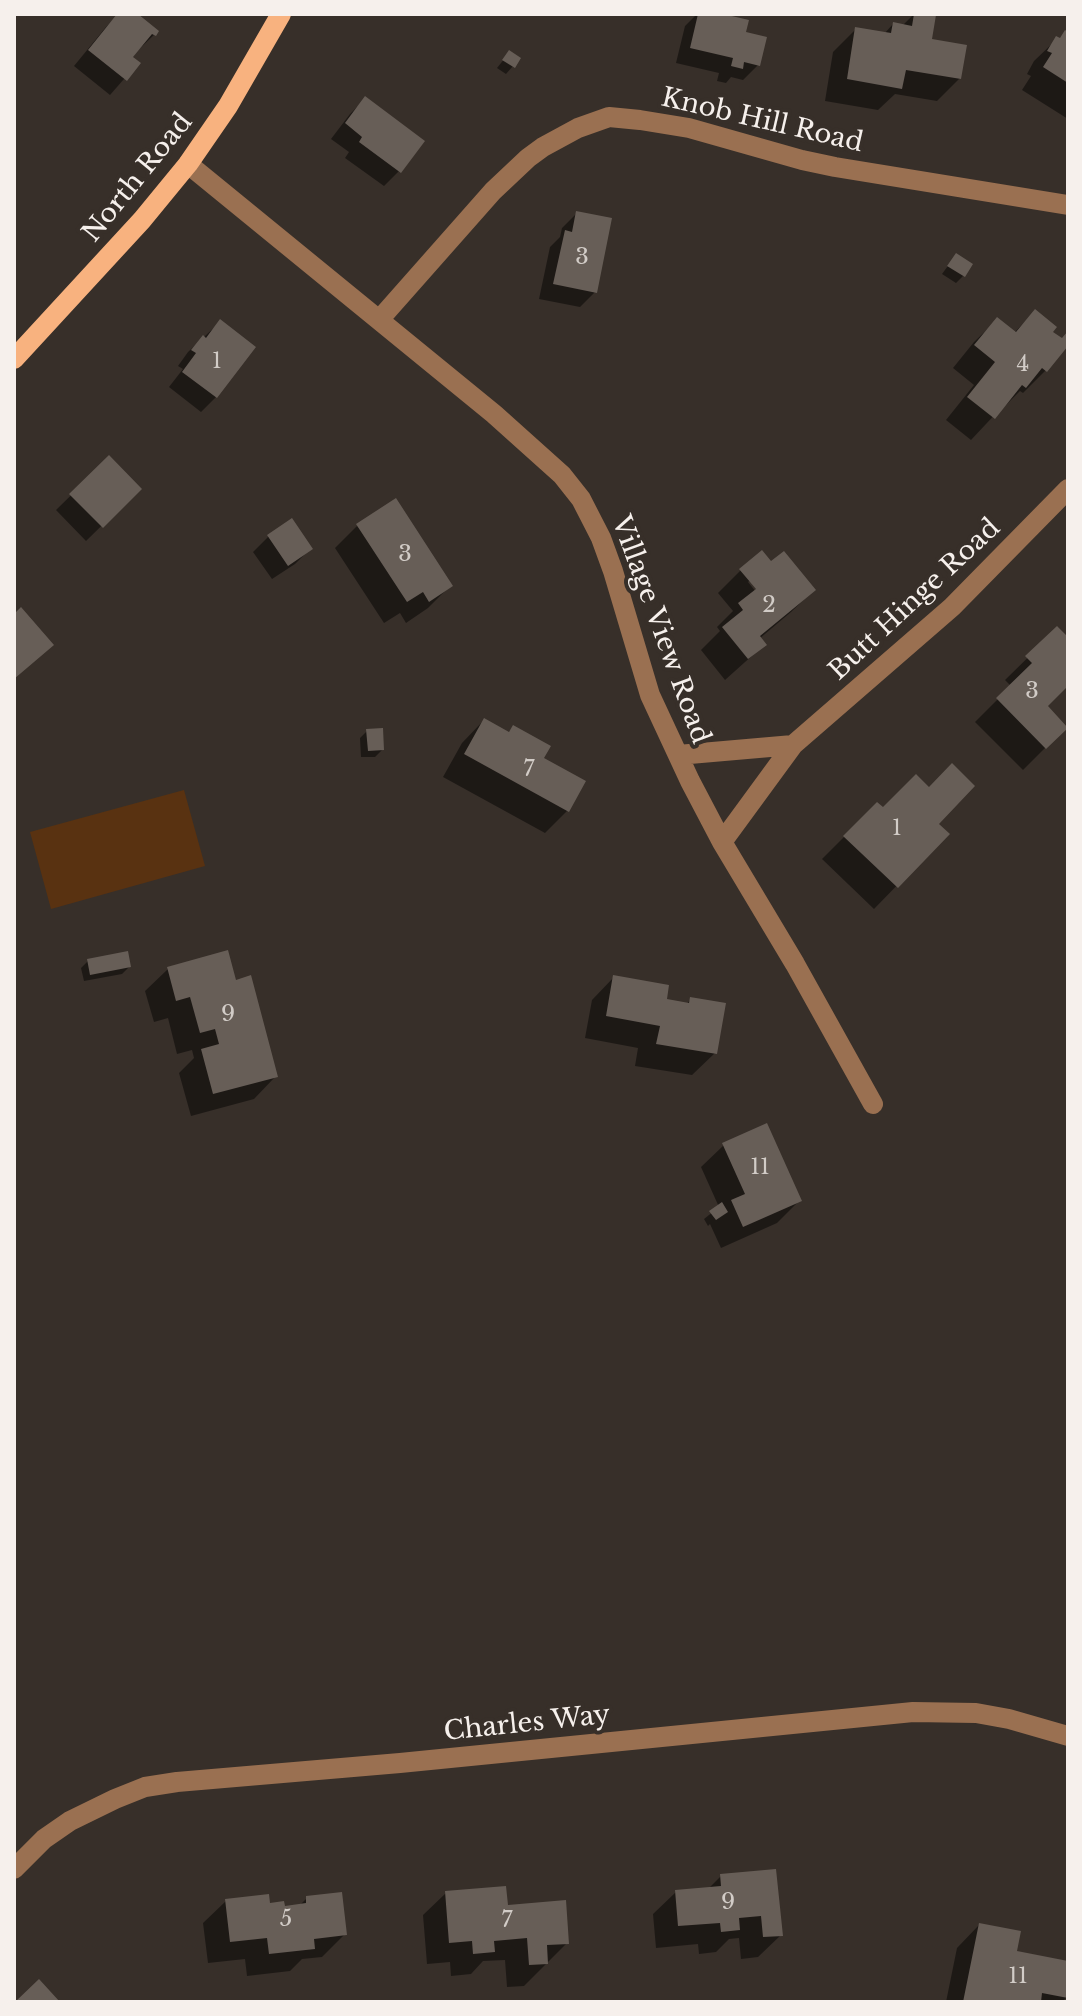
<!DOCTYPE html>
<style>
body{margin:0}
#map{position:relative;width:1082px;height:2016px;overflow:hidden;background:#372f29;font-family:"Libre Baskerville",serif}
canvas{display:block}
.frame{position:absolute;inset:0;border:16px solid #f6f0ec;pointer-events:none}
</style>
<div id="map">
<canvas width="1082" height="2016"></canvas>
<div class="frame"></div>
</div>
<script>
const g = document.querySelector('canvas').getContext('2d');
g.lineJoin = 'round';
function fill(path, color) { g.fillStyle = color; g.fill(path, 'evenodd'); }
const shape = rows => new Path2D(rows.map(r => 'M' + r).join(''));
function trace(path, color, width, dash) { g.strokeStyle = color; g.lineWidth = width; g.lineCap = dash ? 'butt' : 'round'; g.setLineDash(dash || []); g.stroke(path); }
function write(font, color, halo, rows, align = 'center') {
  g.font = font + ' "Libre Baskerville",serif'; g.lineWidth = 8; g.setLineDash([]); g.textBaseline = 'middle'; g.strokeStyle = halo; g.fillStyle = color; for (const [text, x, y, turn = 0] of rows) {
    g.save(); g.translate(x, y); g.rotate((+turn || 0) * Math.PI / 180); g.textAlign = isNaN(turn) ? turn : align; if (halo) g.strokeText(text, 0, 0); g.fillText(text, 0, 0); g.restore();
  }
}
fill(shape([
 [184,790,205,866,51,909,30,832]
]), '#593211');
fill(shape([
 [119,14,134,14,157,32,131,57,138,63,110,95,74,66,106,27],
 [697,14,714,14,744,34,758,65,743,80,731,77,726,83,717,81,719,73,676,63,685,26],
 [914,14,934,16,930,41,960,78,937,101,895,94,878,110,825,101,833,52,856,29,884,34,893,24,902,26],
 [1068,35,1068,119,1022,90,1031,76,1027,74,1034,61,1057,39,1059,40],
 [509,53,519,59,506,74,497,68],
 [365,99,399,171,384,186,345,158,349,152,331,139,350,114],
 [577,213,595,292,580,307,539,299,550,247,560,237,562,228],
 [956,255,970,264,963,276,956,283,942,274],
 [1035,311,1050,332,1061,340,1068,334,1068,343,1045,371,1023,393,1020,391,1002,409,1001,408,971,440,946,420,974,385,953,368,974,342,997,320,1014,333],
 [220,322,216,397,201,412,169,387,183,369,178,366,188,352],
 [109,458,139,489,86,541,56,510],
 [291,521,310,549,295,564,272,579,253,552,268,537],
 [357,526,450,586,428,608,406,623,400,613,384,623,335,548],
 [771,564,814,590,791,612,759,639,764,645,725,680,701,650,720,631,717,627,733,611,718,593,741,570],
 [751,579,764,595,760,597,748,582],
 [1057,629,1068,640,1068,684,1045,706,1066,727,1023,770,975,722,1011,686,1005,680],
 [484,720,508,733,513,728,541,759,568,810,545,833,443,777,462,743],
 [367,731,382,750,375,757,361,757,360,738],
 [877,804,883,810,936,824,947,834,874,909,822,859],
 [88,961,129,967,122,974,84,981,81,968],
 [168,969,235,982,276,1076,254,1099,191,1116,179,1073,194,1058,192,1050,177,1054,168,1018,154,1022,145,991],
 [614,977,665,1001,686,1005,691,999,715,1053,692,1075,635,1066,638,1048,585,1038,592,1000],
 [724,1145,799,1201,777,1223,721,1248,710,1224,708,1226,704,1219,719,1207,701,1167],
 [721,1876,781,1935,758,1957,741,1959,739,1938,729,1939,716,1952,699,1954,698,1944,656,1948,653,1914,676,1892,708,1889],
 [446,1893,567,1943,524,1986,507,1987,505,1960,483,1961,471,1974,451,1976,450,1962,427,1964,423,1915],
 [307,1898,345,1934,322,1957,302,1959,290,1971,247,1976,245,1959,208,1963,203,1923,226,1901,268,1905,283,1908,299,1906],
 [979,1925,1015,1953,1068,1963,1067,1997,1062,2002,946,2002,957,1948]
]), '#0007');
fill(shape([
 [117,14,138,14,159,31,156,36,152,34,133,57,141,63,127,81,88,50],
 [698,14,723,14,749,20,746,32,767,37,760,66,744,62,743,69,731,66,733,58,690,48],
 [914,14,936,15,932,39,967,45,961,79,906,70,902,89,847,79,855,27,891,33,893,22,912,26],
 [1065,30,1068,32,1068,83,1043,67,1052,53,1047,51,1056,36,1060,38],
 [509,50,521,58,515,68,502,60],
 [365,96,425,141,401,173,359,142,362,137,345,123],
 [576,211,612,218,597,293,553,284,565,230,572,232],
 [956,253,973,264,965,277,947,266],
 [1035,309,1057,327,1053,332,1062,338,1068,331,1068,346,1047,372,1042,368,1026,388,1022,385,995,419,967,397,995,362,974,345,997,317,1016,332],
 [220,319,256,347,217,398,182,372,196,353,191,350,203,335,206,338],
 [109,455,142,489,103,528,69,494],
 [396,498,453,586,429,602,423,592,407,602,356,524],
 [292,518,313,549,288,566,267,535],
 [762,550,771,561,784,551,816,590,760,636,767,645,748,659,722,627,743,610,738,603,756,589,739,569],
 [21,607,54,645,14,679,14,614],
 [1057,626,1068,637,1068,686,1048,706,1068,728,1046,749,996,698,1032,663,1025,656],
 [484,718,509,732,513,725,551,746,544,758,586,781,569,812,464,754],
 [383,728,384,750,368,751,366,729],
 [952,763,975,786,939,824,950,834,898,888,843,836,877,802,883,807,916,774,929,787],
 [228,950,236,980,251,975,278,1077,213,1094,201,1049,219,1044,215,1029,200,1033,190,997,176,1001,167,967],
 [128,951,131,967,90,975,87,959],
 [613,975,669,985,667,999,689,1003,690,997,726,1003,717,1054,656,1044,660,1026,606,1016],
 [767,1123,802,1201,743,1227,731,1200,745,1194,722,1143],
 [722,1202,728,1212,716,1220,709,1211],
 [776,1869,783,1936,763,1937,761,1916,739,1918,740,1930,721,1932,720,1923,678,1926,675,1890,721,1886,720,1874],
 [506,1886,508,1905,566,1900,569,1944,547,1945,548,1964,529,1965,527,1938,494,1941,495,1952,473,1954,472,1941,449,1943,445,1891],
 [342,1892,347,1935,314,1939,315,1949,269,1954,267,1938,230,1942,225,1899,269,1894,270,1903,284,1901,285,1906,306,1903,306,1896],
 [979,1923,1021,1931,1017,1951,1068,1961,1068,1998,1042,1993,1041,2002,963,2002],
 [39,1979,60,2002,15,2002]
]), '#675e57');
trace(shape([
 [188,164,494,414,562,475,581,499,601,538,613,571,650,695,690,781,722,842,795,964,873,1104],
 [379,320,493,191,528,158,543,147,578,128,609,117,640,120,689,128,802,160,835,167,1068,205],
 [678,755,793,745],
 [722,842,793,745,952,607,1068,489],
 [14,1869,44,1839,70,1821,115,1799,145,1787,177,1782,400,1763,913,1712,976,1713,1009,1719,1068,1736]
]), '#9a7051', 20);
trace(shape([
 [14,359,142,220,188,164,228,106,281,14]
]), '#f8b27f', 20);
write('22px', '#d2ccc7', null, [
 ["3",582,258],
 ["1",217,362],
 ["4",1023,365],
 ["3",405,555],
 ["2",769,606],
 ["3",1032,692],
 ["7",529,770],
 ["1",897,829],
 ["9",228,1015],
 ["11",760,1168],
 ["9",728,1903],
 ["5",286,1920],
 ["7",507,1921],
 ["11",1018,1977]
]);
write('26px', '#f6f0ec', '#372f29', [
 ["Knob Hill Road",762,121,13],
 ["North Road",138,178,-51],
 ["Butt Hinge Road",915,600,-43],
 ["Village View Road",660,630,70],
 ["Charles Way",527,1724,-6]
]);
</script>
